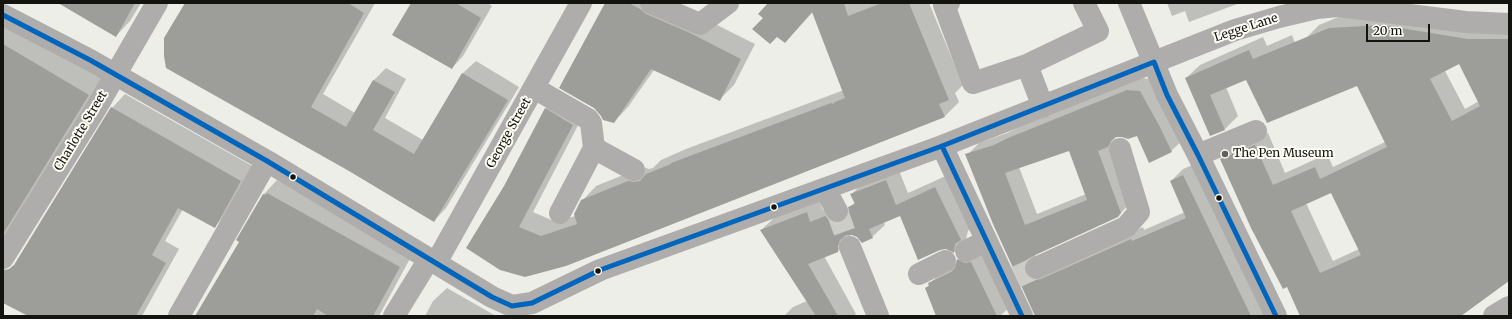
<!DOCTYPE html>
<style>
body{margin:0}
#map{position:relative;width:1512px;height:319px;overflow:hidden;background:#eeeee9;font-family:Merriweather,serif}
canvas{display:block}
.frame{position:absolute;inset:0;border:4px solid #131310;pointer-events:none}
.scale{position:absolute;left:1366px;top:24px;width:64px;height:18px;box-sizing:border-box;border:2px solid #131310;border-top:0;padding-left:5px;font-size:12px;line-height:14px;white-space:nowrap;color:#131310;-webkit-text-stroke:3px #fdfdf4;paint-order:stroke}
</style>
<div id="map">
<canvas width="1512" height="319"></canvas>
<div class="frame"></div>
<div class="scale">20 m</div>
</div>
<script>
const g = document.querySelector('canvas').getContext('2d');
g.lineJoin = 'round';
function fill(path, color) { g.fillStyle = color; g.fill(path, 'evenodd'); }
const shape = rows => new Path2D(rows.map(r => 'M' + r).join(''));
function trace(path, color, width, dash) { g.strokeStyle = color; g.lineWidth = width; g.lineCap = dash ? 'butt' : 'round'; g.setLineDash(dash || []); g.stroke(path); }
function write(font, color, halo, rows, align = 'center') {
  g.font = font + ' Merriweather,serif'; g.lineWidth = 4; g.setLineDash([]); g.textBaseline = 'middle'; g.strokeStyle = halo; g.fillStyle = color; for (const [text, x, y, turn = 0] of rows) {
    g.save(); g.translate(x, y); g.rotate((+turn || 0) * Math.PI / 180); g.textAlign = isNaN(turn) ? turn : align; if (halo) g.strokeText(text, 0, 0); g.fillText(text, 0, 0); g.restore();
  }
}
fill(shape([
 [60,3,141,3,130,21,116,36],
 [186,3,375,3,323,94,355,113,374,80,386,68,406,79,385,118,423,140,463,73,476,61,519,87,446,208,434,221],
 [412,3,488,3,492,6,463,56,452,68],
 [606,3,667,3,705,19,755,44,734,85,719,100,654,70,628,107,614,122],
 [769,3,929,3,963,85,955,93,959,102,944,117,525,276,505,186,545,109,560,95,586,110,533,212,556,222,575,216,582,201,596,186,643,167,649,169,653,168,661,160,686,149,844,90,813,12,785,42,764,18],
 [1167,3,1240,3,1189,22,1185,11,1172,16],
 [1343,15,1509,26,1509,280,1459,316,1301,316,1288,286,1222,159,1234,147,1268,133,1285,173,1327,154,1333,167,1385,142,1357,85,1306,38,1319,25],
 [1460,63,1479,101,1465,109,1445,71],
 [1332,192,1359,249,1333,261,1306,203],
 [3,19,104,79,3,240],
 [1292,35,1315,95,1246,78,1226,87,1238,116,1225,129,1211,135,1186,78,1200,65,1263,37,1267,46],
 [1140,78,1152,79,1184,139,1171,151,1137,135,1117,136,1111,142,1133,200,1118,216,1035,254,1037,261,1054,268,1143,227,1144,230,1185,212,1171,181,1183,169,1195,164,1269,316,1036,316,967,155,979,143,1007,133,1021,126],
 [1070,149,1086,194,1037,214,1019,167],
 [125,94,254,167,228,213,214,227,183,209,165,241,179,249,142,316,30,316,3,301,3,295,112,108],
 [898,168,908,193,948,175,973,226,968,231,966,239,954,252,900,214,884,222,885,225,872,237,859,237,850,234,851,238,838,251,824,256,856,314,854,316,784,316,793,307,807,301,761,230,774,218,819,200,823,210,838,204,844,209,850,211,850,207,855,202,852,194,864,181],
 [277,180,280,182,282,180,413,253,379,316,196,316,241,242,238,240,264,194],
 [971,247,984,250,1011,306,1000,316,937,316,926,288,942,271,957,263,958,260],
 [447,288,496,316,425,316,433,301]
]), '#0003');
fill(shape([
 [58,3,135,3,116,37],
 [185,3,348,3,364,13,311,107,346,127,373,80,395,92,373,130,414,154,462,73,508,100,434,222,349,171,166,68,164,56,164,38],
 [411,3,456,3,481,18,452,69,392,35],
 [605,3,629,3,640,9,646,14,690,33,741,59,720,101,651,69,614,123,603,120,601,116,594,108,559,88],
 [768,3,844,3,848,16,882,3,909,3,949,100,939,104,945,117,566,266,525,277,500,270,466,248,504,186,545,108,573,125,519,227,541,236,577,224,574,214,581,200,628,181,634,182,640,181,646,174,671,164,671,163,831,103,833,104,835,102,845,98,812,12,785,43,777,37,770,44,752,29,763,18,758,14],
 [1382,25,1468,39,1509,39,1509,281,1461,316,1300,316,1287,287,1283,289,1251,228,1220,159,1255,145,1273,185,1315,167,1320,179,1387,147,1357,86,1267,123,1246,80,1210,95,1225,130,1210,136,1185,78,1249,50,1253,59,1329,28],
 [1459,64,1480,106,1452,121,1430,79],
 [1331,193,1361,255,1320,273,1291,211],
 [3,44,89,95,3,234],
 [1127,90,1140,91,1160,127,1172,152,1149,163,1137,136,1128,139,1122,137,1116,137,1111,141,1108,147,1098,151,1121,213,1118,217,1031,257,1026,260,1024,266,1025,274,1028,278,1034,280,1041,279,1131,239,1132,241,1186,218,1170,181,1183,175,1251,316,1035,316,993,224,965,154,994,145,1008,138],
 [1069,151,1087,200,1025,225,1005,173],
 [111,107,241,181,215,228,178,208,152,255,166,263,136,316,28,316,3,303,3,270,9,269,14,265],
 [886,180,896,205,935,187,961,240,955,244,954,253,946,249,940,250,918,260,898,211,900,216,869,229,873,238,862,243,857,237,852,235,846,235,840,240,838,246,838,252,808,264,838,316,816,316,760,230,807,212,810,222,825,216,831,222,836,223,843,222,848,217,849,212,848,207,855,204,850,194],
 [267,193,400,267,373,316,328,316,317,309,313,316,195,316,239,242,236,240,263,194,266,195],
 [957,259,965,263,971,262,997,316,936,316,925,288,929,286,928,283,951,272,955,268]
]), '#9d9d99');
trace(shape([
 [837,211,850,247],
 [1016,277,1036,268]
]), '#cdcdc8', 22, [22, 11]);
trace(shape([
 [651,3,700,24,728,3],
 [949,3,944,5,973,83,1027,65,1098,31,1084,3],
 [1129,3,1167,95,1198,155,1276,316],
 [3,15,90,60,267,161,492,297,512,306,532,303,600,270,942,146,1235,30,1279,17,1317,8,1338,6,1466,22,1509,24],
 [1027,65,1043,107],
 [534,88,588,119,591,123,594,148,560,213],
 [942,146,1022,316],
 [594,148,634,170],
 [1198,155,1256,131],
 [825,189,837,211],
 [850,247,878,316],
 [966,251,986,241],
 [3,258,95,110,157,3],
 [436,263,581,3],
 [1036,268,1126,227,1139,212,1120,149],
 [919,274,945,261],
 [179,316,267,161],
 [394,316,429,259],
 [1494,316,1509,307]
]), '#aeadac', 22);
trace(shape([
 [3,15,90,60,267,161,492,297,512,306,532,303,600,270,942,146,1154,62,1167,95,1198,155,1276,316],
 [942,146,1022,316]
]), '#0065bd', 5);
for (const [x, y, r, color] of [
 [1225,154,4,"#60605c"],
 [293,177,3.5,"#131310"],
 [1219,198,3.5,"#131310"],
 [774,207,3.5,"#131310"],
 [598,271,3.5,"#131310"]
]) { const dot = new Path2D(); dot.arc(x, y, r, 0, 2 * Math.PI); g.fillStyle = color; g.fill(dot); trace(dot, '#fdfdf4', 1.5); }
write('12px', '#131310', '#fdfdf4', [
 ["Legge Lane",1246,28,-18],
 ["Charlotte Street",81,131,-59],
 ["George Street",509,133,-61]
]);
write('12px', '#131310', '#fdfdf4', [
 ["The Pen Museum",1233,154]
], 'left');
</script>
